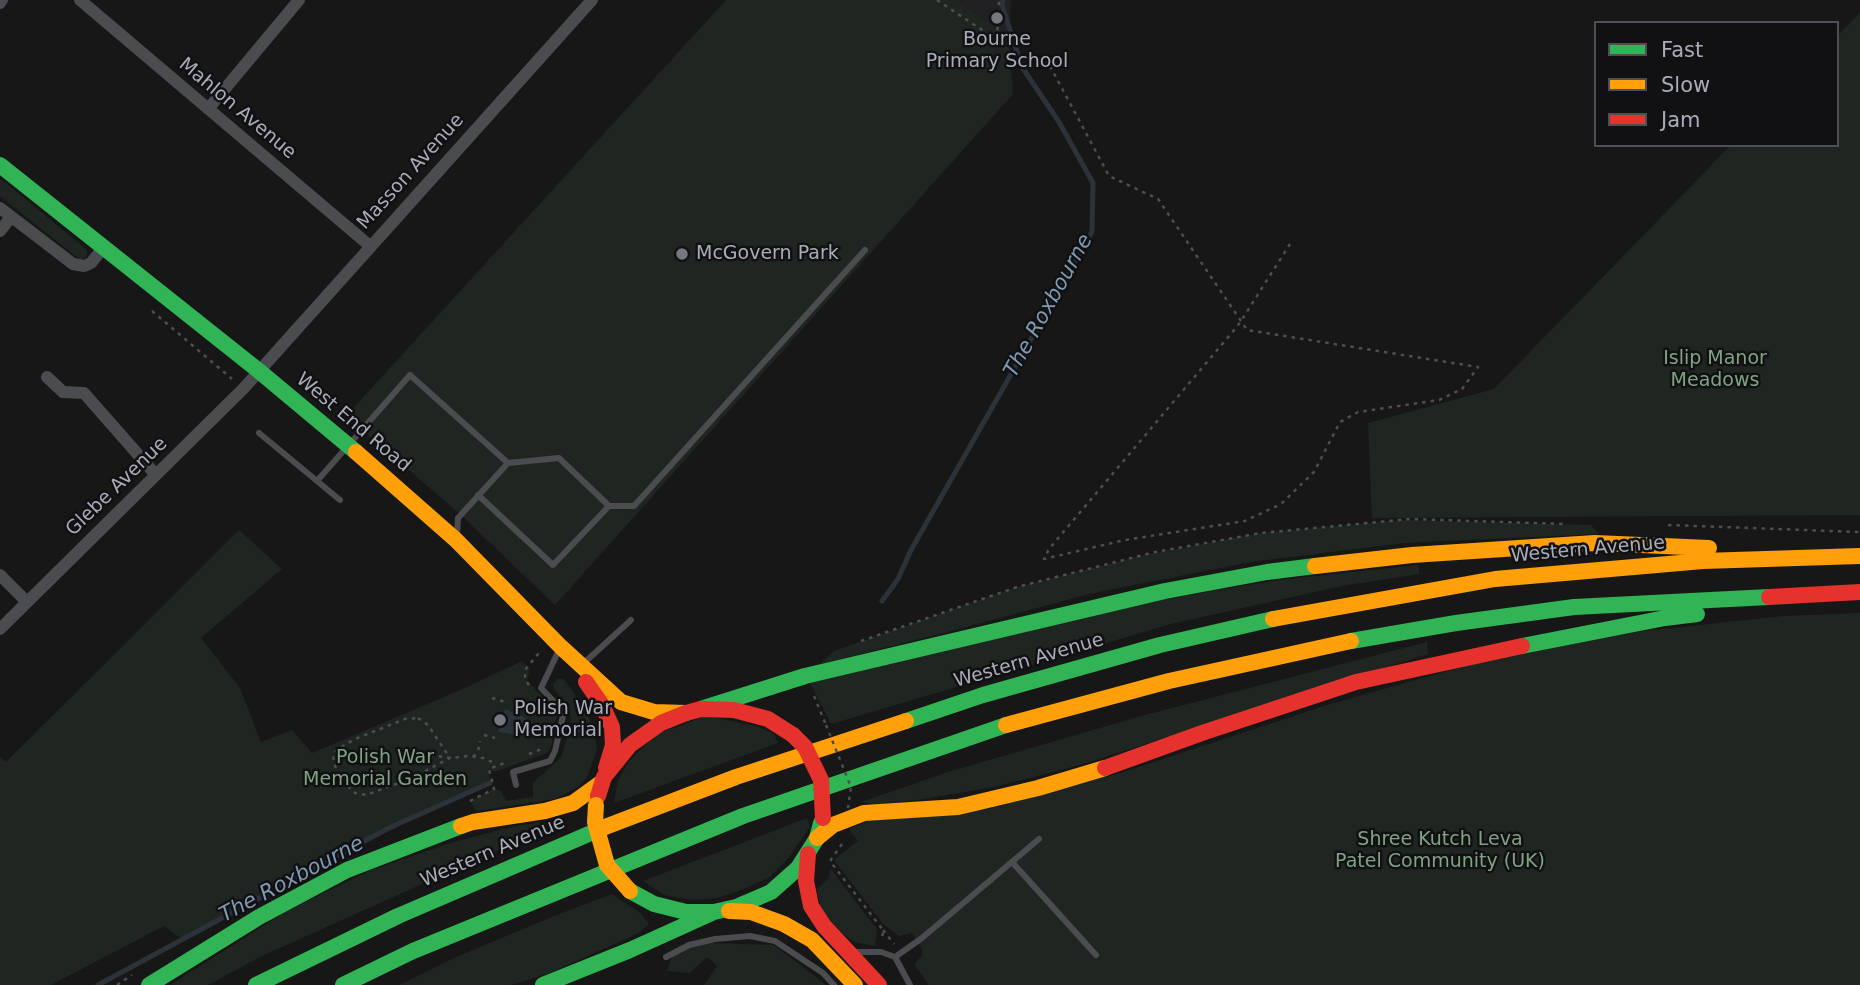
<!DOCTYPE html>
<style>
body{margin:0}
#map{position:relative;width:1860px;height:985px;overflow:hidden;background:#171717;font-family:"DejaVu Sans",sans-serif}
canvas{display:block}
.legend{position:absolute;left:1594px;top:21px;width:245px;height:126px;box-sizing:border-box;background:#111113;border:2px solid #4e4f55;margin:0;padding:9px 12px;list-style:none;font-size:21px;color:#a9adb8}
.legend li{display:flex;align-items:center;gap:14px;height:35px}
.legend b{width:35px;border:2px solid #4e4f55}
</style>
<div id="map">
<canvas width="1860" height="985"></canvas>
<ul class="legend">
<li><b style="height:9px;background:#30b455"></b>Fast</li>
<li><b style="height:9px;background:#ff9f0a"></b>Slow</li>
<li><b style="height:9px;background:#e5322d"></b>Jam</li>
</ul>
</div>
<script>
const g = document.querySelector('canvas').getContext('2d');
g.lineJoin = 'round';
function fill(path, color) { g.fillStyle = color; g.fill(path, 'evenodd'); }
const shape = rows => new Path2D(rows.map(r => 'M' + r).join(''));
function trace(path, color, width, dash) { g.strokeStyle = color; g.lineWidth = width; g.lineCap = dash ? 'butt' : 'round'; g.setLineDash(dash || []); g.stroke(path); }
function write(font, color, halo, rows, align = 'center') {
  g.font = font + ' "DejaVu Sans",sans-serif'; g.lineWidth = 5; g.setLineDash([]); g.textBaseline = 'middle'; g.strokeStyle = halo; g.fillStyle = color; for (const [text, x, y, turn = 0] of rows) {
    g.save(); g.translate(x, y); g.rotate((+turn || 0) * Math.PI / 180); g.textAlign = isNaN(turn) ? turn : align; if (halo) g.strokeText(text, 0, 0); g.fillText(text, 0, 0); g.restore();
  }
}
fill(shape([
 [957,0,1011,0,1009,36]
]), '#212123');
fill(shape([
 [726,0,957,0,1009,36,1013,94,555,605,461,515,346,416],
 [1860,13,1860,515,1372,518,1368,423,1494,389,1731,145,1837,145,1837,36],
 [0,178,87,250,87,256,83,259,79,259,0,196],
 [1403,520,1591,525,1599,534,1404,543,1251,562,1089,594,944,633,820,664,834,651,1017,587,1149,554,1261,533],
 [239,530,282,569,201,638,240,688,261,742,292,730,312,753,458,691,522,661,530,669,527,680,557,713,552,744,547,753,494,772,489,769,490,783,389,828,182,939,164,926,51,985,0,985,0,757,6,762],
 [1419,565,1419,574,1342,586,1171,624,831,724,810,683,1147,602,1278,580],
 [1860,613,1860,985,929,985,914,964,922,956,922,949,912,933,899,936,883,924,834,860,858,841,849,829,869,821,1114,775,1327,705,1479,662,1636,632,1782,616],
 [1427,642,1428,654,1080,765,994,787,918,800,873,804,861,802,951,771,1145,715],
 [558,679,563,679,572,690,593,724,597,750,587,777,578,787,555,799,476,811,470,801,494,789,500,790,506,801,533,797,533,783,561,757,571,725,570,714,565,702,554,689,553,684],
 [706,716,759,727,774,734,778,743,614,803,618,780,629,761,645,745,660,733],
 [807,818,810,827,789,857,770,877,746,888,718,898,693,900,664,895,643,881],
 [567,819,262,956,208,985,170,985,285,912,369,871,450,843,515,826],
 [830,868,877,929,875,946,854,942,842,933,821,910,817,889,829,878],
 [612,894,640,913,649,924,639,933,550,973,511,985,399,985,454,958,554,916],
 [708,943,774,945,826,985,704,985,717,966,707,957,690,973,667,971,672,956,680,945]
]), '#1f2621');
fill(shape([
 [505,709,528,719,529,730,524,736,498,732]
]), '#2b3239');
trace(shape([
 [882,601,898,579,911,550,1092,232,1093,183,1059,122,1022,67,1002,5,1003,0],
 [98,985,389,828,490,783]
]), '#2b3239', 5);
trace(shape([
 [937,0,997,40],
 [997,39,999,0],
 [1050,66,1109,176,1158,199,1241,321,1247,330,1478,367,1462,389,1439,400,1358,412,1340,422,1314,472,1281,504,1245,521,1125,540,1044,559,1049,549,1235,329,1241,321,1290,244],
 [152,311,232,379],
 [1668,525,1860,532],
 [861,641,1017,587,1155,552,1261,533,1410,519,1566,524],
 [529,685,525,679,525,670,539,653],
 [814,696,826,725],
 [492,698,505,702],
 [418,718,428,725,450,758,410,779,366,795,355,793,343,782,334,764,333,754,338,749,355,739,405,719,418,718],
 [570,732,595,729],
 [484,735,495,738],
 [338,749,350,753,379,757,417,753,450,758,468,756,483,758,492,762,494,766],
 [529,754,542,749],
 [473,757,478,751,480,741],
 [470,801,494,789,489,769,507,762],
 [842,844,830,861,883,930,882,941],
 [883,930,894,944],
 [117,985,132,975]
]), '#4d4e52', 2.5, [3.5, 5]);
trace(shape([
 [259,433,317,481,410,375,508,463,458,518,457,534],
 [317,481,340,500],
 [478,495,553,565,609,506,559,458,508,463],
 [609,506,634,506,865,250],
 [585,662,631,620],
 [516,785,513,772,550,761,555,751,563,716,560,708,541,688,559,650],
 [1012,862,1096,955],
 [855,952,881,952,895,957,910,985],
 [666,957,689,945,715,939,750,936,775,941,823,973,834,985],
 [895,957,922,938,1039,839]
]), '#4b4c50', 6);
trace(shape([
 [80,0,370,246],
 [0,3,2,0],
 [208,109,299,0],
 [0,208,73,264,84,266,91,263,104,247],
 [0,231,11,217],
 [47,377,63,392,84,393,156,475],
 [0,575,27,602],
 [0,629,244,388,592,0]
]), '#4b4c50', 12);
trace(shape([
 [0,165,259,371,356,452],
 [1351,641,1456,623,1574,607,1769,597],
 [1522,646,1665,618,1697,614],
 [701,709,805,676,1165,591,1267,572,1315,566],
 [906,721,983,695,1160,645,1273,619],
 [630,891,654,904,686,912,714,912,736,907,771,892,798,868,817,838,821,823],
 [149,985,259,917,347,870,461,826],
 [256,985,398,916,605,827],
 [343,985,413,951,743,816,1006,725],
 [543,985,630,950,714,912]
]), '#30b455', 16);
trace(shape([
 [356,452,456,540,561,647,621,702,654,712,686,713],
 [1315,566,1412,555,1595,543,1709,548],
 [1273,619,1495,579,1703,561,1860,556],
 [1006,725,1169,681,1351,641],
 [461,826,473,822,545,811,573,803,602,782],
 [605,827,736,777,906,721],
 [817,838,833,825,864,813,958,807,1038,788,1105,768],
 [729,911,751,912,784,924,812,940,855,985]
]), '#ff9f0a', 16);
trace(shape([
 [1769,597,1860,592],
 [586,682,602,705,612,727,613,745,606,768],
 [1105,768,1202,733,1356,682,1522,646],
 [598,796,604,777,630,745,661,723,686,713,701,709,734,710,768,719,793,735],
 [808,854,806,881,811,906,824,926,879,985]
]), '#e5322d', 16);
trace(shape([
 [826,725,851,787,848,808]
]), '#4d4e52', 2.5, [3.5, 5]);
trace(shape([
 [596,805,595,822,607,865,630,891]
]), '#ff9f0a', 16);
trace(shape([
 [793,735,805,747,821,780,823,818]
]), '#e5322d', 16);
for (const [x, y, r, color] of [
 [997,18,7,"#767880"],
 [682,254,7,"#767880"],
 [500,720,7,"#767880"]
]) { const dot = new Path2D(); dot.arc(x, y, r, 0, 2 * Math.PI); g.fillStyle = color; g.fill(dot); trace(dot, '#111113', 2.5); }
write('19px', '#a9adb8', '#111113', [
 ["Bourne",997,40,"center"],
 ["Primary School",997,62,"center"],
 ["McGovern Park",696,254],
 ["Polish War",514,709],
 ["Memorial",514,731]
], 'left');
write('19px', '#a9adb8', '#111113', [
 ["Mahlon Avenue",237,109,40],
 ["Masson Avenue",411,172,-48],
 ["West End Road",353,423,40],
 ["Glebe Avenue",117,487,-44],
 ["Western Avenue",1588,550,-5],
 ["Western Avenue",1029,661,-16],
 ["Western Avenue",493,852,-23]
]);
write('19px', '#80a383', '#111113', [
 ["Islip Manor",1715,359],
 ["Meadows",1715,381],
 ["Polish War",385,758],
 ["Memorial Garden",385,780],
 ["Shree Kutch Leva",1440,840],
 ["Patel Community (UK)",1440,862]
]);
write('italic 21px', '#809ab2', '#111113', [
 ["The Roxbourne",1049,306,-61],
 ["The Roxbourne",292,880,-28]
]);
</script>
